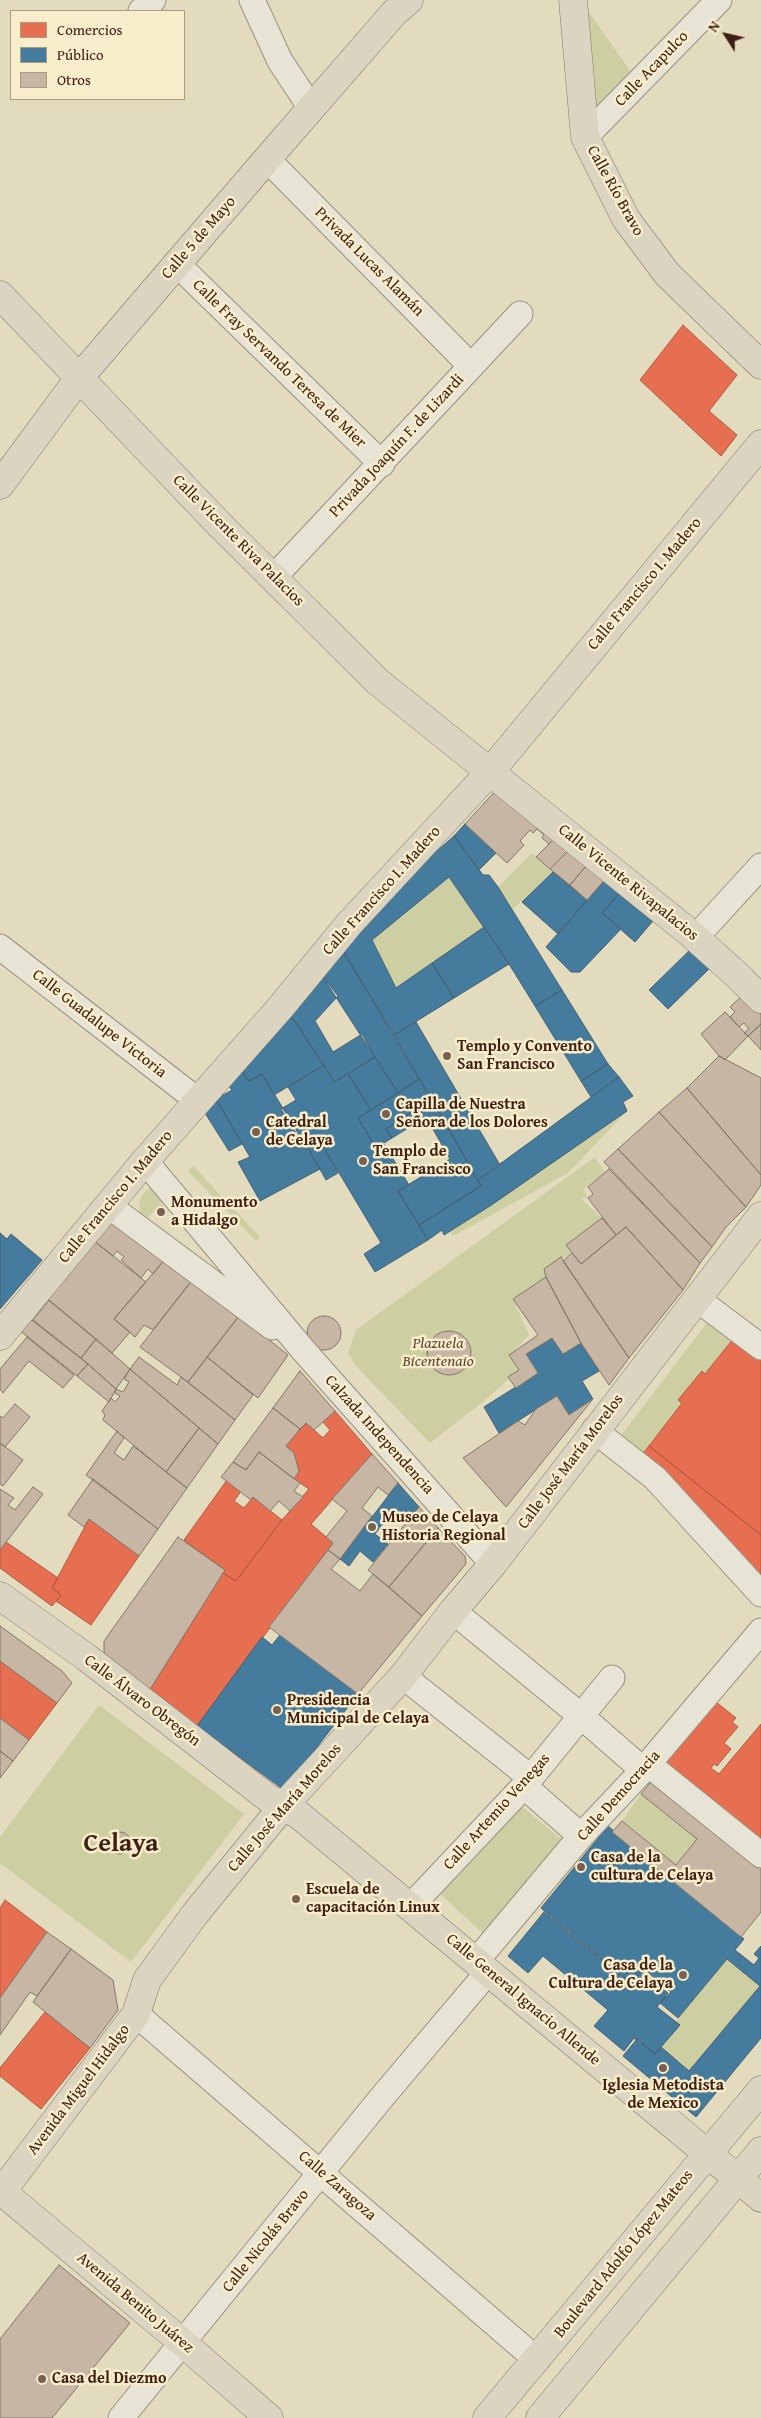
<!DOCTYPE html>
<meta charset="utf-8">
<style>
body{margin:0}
#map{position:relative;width:761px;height:2418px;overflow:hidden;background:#e3dbbe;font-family:"Gentium Book Plus",serif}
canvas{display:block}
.legend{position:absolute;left:10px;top:10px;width:175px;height:90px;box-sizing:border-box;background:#f7edcb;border:1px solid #ad9b82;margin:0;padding:6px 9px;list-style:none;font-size:15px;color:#3f2015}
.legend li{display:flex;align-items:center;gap:10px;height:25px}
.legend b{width:25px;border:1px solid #ad9b82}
.north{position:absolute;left:701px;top:10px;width:50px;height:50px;-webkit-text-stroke:4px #f7edcb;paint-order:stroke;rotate:305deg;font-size:14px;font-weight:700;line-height:20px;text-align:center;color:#3f2015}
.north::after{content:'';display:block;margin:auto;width:18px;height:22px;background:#3f2015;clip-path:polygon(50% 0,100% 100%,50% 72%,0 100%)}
</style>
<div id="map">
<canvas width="761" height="2418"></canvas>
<ul class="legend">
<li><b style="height:14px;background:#e76f51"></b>Comercios</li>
<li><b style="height:14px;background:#457b9d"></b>Público</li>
<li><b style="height:14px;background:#c6b6a3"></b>Otros</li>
</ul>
<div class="north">N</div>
</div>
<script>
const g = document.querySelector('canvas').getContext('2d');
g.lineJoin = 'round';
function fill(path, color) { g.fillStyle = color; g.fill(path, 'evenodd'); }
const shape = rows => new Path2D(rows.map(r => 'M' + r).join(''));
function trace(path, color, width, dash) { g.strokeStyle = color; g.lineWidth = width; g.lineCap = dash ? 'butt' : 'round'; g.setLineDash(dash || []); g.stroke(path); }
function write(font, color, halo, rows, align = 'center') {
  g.font = font + ' "Gentium Book Plus",serif'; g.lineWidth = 5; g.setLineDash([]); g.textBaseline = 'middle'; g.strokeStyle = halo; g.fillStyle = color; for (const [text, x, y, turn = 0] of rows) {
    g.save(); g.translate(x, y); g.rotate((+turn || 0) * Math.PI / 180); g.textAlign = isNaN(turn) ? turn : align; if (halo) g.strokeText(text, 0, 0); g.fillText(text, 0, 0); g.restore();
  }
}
fill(shape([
 [582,2,633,75,595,119],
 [532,853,553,872,513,909,498,887],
 [449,877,484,927,396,988,372,940],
 [627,1111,568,1173,453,1236,450,1232],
 [595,1157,605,1173,584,1189,588,1198,580,1198,602,1218,566,1245,572,1253,544,1269,546,1277,513,1299,529,1335,509,1357,519,1370,484,1401,430,1443,356,1366,348,1353,356,1330],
 [193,1166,260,1237,256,1241,188,1171],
 [154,1187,170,1195,145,1220,140,1213,139,1200,146,1190],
 [709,1320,734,1338,705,1374,701,1371,679,1400,682,1403,638,1459,616,1442],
 [99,1705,244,1814,131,1962,0,1863,0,1837],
 [641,1794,697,1839,676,1865,622,1821],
 [519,1804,566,1843,486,1936,438,1892],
 [727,1959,760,1986,689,2071,661,2047,679,2026,675,2022]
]), '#cdcea1');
const shops = shape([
 [683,325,737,375,709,411,737,435,721,456,640,380,683,325],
 [734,1338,761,1360,761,1535,649,1446,682,1403,678,1400,702,1371,705,1374,734,1338],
 [335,1411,372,1454,311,1524,333,1543,197,1726,149,1691,223,1573,236,1581,282,1520,309,1489,294,1479,299,1471,294,1453,286,1446,306,1423,323,1438,330,1430,323,1422,335,1411],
 [649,1446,761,1535,761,1589,638,1459,649,1446],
 [227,1480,241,1491,234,1501,244,1508,253,1497,282,1520,236,1581,223,1573,225,1570,184,1540,227,1480],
 [89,1519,139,1556,91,1625,56,1601,61,1595,52,1588,89,1519],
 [6,1542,58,1578,52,1588,61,1595,52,1606,0,1568,0,1550,6,1542],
 [0,1661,57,1703,29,1740,0,1718,0,1661],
 [711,1698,736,1718,732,1722,738,1727,724,1743,731,1749,717,1766,714,1764,711,1768,719,1774,761,1724,761,1850,657,1764,711,1698],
 [5,1900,47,1932,0,1998,0,1908,5,1900],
 [45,2012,90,2048,41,2109,0,2076,0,2068,45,2012]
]);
fill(shops, '#e76f51');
trace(shops, '#b5573f', 1);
const public = shape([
 [465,824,496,853,479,870,454,836,465,824],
 [454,836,483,875,489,875,498,887,562,990,535,1006,509,964,449,877,372,940,396,988,432,963,454,998,394,1035,343,951,378,903,454,836],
 [553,872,587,900,558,934,522,902,553,872],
 [609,875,624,888,602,913,621,929,580,972,571,972,546,947,609,875],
 [624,888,658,915,635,942,602,913,624,888],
 [484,927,509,964,454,998,432,963,484,927],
 [694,946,713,965,668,1009,649,990,694,946],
 [343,951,419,1079,398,1093,321,974,343,951],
 [321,974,338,996,315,1021,333,1052,362,1034,375,1057,334,1082,295,1021,287,1015,321,974],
 [562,990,608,1064,581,1081,535,1006,562,990],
 [287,1015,295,1021,324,1065,274,1095,262,1074,249,1081,241,1070,287,1015],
 [416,1022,500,1165,478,1180,394,1035,416,1022],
 [375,1057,398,1093,371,1110,348,1074,375,1057],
 [608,1064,619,1077,591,1097,581,1081,608,1064],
 [324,1065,334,1082,348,1074,371,1110,358,1118,376,1148,384,1144,409,1185,398,1191,428,1240,375,1272,364,1254,381,1243,320,1141,306,1149,281,1109,296,1100,288,1087,324,1065],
 [241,1070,249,1081,262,1074,320,1169,260,1201,238,1162,250,1157,216,1099,232,1090,228,1085,241,1070],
 [619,1077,633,1096,623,1102,627,1111,490,1206,444,1235,442,1230,428,1240,419,1225,481,1186,478,1180,619,1077],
 [419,1079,432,1099,386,1129,392,1138,376,1148,358,1118,419,1079],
 [216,1099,242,1144,229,1151,205,1113,216,1099],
 [432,1099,481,1186,419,1225,398,1191,450,1159,426,1117,392,1138,386,1129,432,1099],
 [320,1141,338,1173,326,1180,308,1148,320,1141],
 [0,1233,7,1239,11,1234,42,1260,0,1309,0,1233],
 [552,1338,563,1354,581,1343,599,1371,582,1381,593,1399,569,1415,557,1396,499,1433,484,1407,538,1373,526,1354,552,1338],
 [398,1483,419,1507,407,1519,393,1510,375,1534,388,1544,373,1562,360,1551,349,1566,340,1559,398,1483],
 [280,1635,358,1694,284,1790,197,1726,262,1637,272,1645,280,1635],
 [608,1826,744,1939,735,1950,754,1965,759,1958,754,1954,761,1946,761,2038,696,2117,623,2056,637,2039,655,2054,661,2047,689,2071,760,1986,727,1959,678,2018,660,2003,671,1992,643,1968,631,1983,541,1908,608,1826],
 [544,1912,631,1984,641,1971,668,1993,657,2007,680,2025,655,2054,634,2038,624,2051,594,2026,608,2010,543,1956,528,1973,508,1956,544,1912]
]);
fill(public, '#457b9d');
trace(public, '#436074', 1);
const building = shape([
 [500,786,559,834,549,844,542,838,544,835,537,829,533,833,530,830,520,841,524,845,507,863,465,824,500,786],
 [559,834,573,846,550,869,536,857,559,834],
 [573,846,591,860,570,885,550,869,573,846],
 [591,860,609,875,587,900,570,885,591,860],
 [743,995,761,1014,761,1024,748,1036,744,1033,749,1029,744,1023,739,1027,730,1017,735,1012,730,1007,743,995],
 [725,1012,748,1036,725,1060,719,1056,701,1034,725,1012],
 [761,1024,761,1050,748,1036,761,1024],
 [719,1056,761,1078,761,1175,687,1088,719,1056],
 [687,1088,761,1175,761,1185,746,1207,659,1112,687,1088],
 [659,1112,746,1207,726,1227,712,1247,618,1149,659,1112],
 [618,1149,712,1247,700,1263,604,1162,618,1149],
 [609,1169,700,1263,683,1290,626,1227,616,1235,588,1198,593,1194,588,1187,609,1169],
 [162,1206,167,1212,162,1217,155,1212,162,1206],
 [114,1217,166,1258,153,1274,148,1269,141,1278,121,1260,124,1257,117,1251,113,1256,94,1241,114,1217],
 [602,1218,616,1235,581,1264,566,1245,602,1218],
 [626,1227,683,1290,629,1358,563,1261,572,1253,581,1264,626,1227],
 [94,1241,146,1282,114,1319,130,1332,112,1353,46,1298,94,1241],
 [561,1257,629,1358,609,1385,581,1343,546,1277,544,1269,561,1257],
 [166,1258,193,1279,153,1330,144,1325,135,1337,114,1319,166,1258],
 [546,1277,581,1343,563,1354,552,1338,526,1354,538,1373,516,1388,508,1377,519,1370,509,1355,538,1335,513,1299,546,1277],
 [193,1279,239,1316,188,1382,140,1347,193,1279],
 [49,1300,96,1339,81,1358,33,1320,49,1300],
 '307 1333a17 17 0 1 1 34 0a17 17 0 1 1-34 0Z',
 [239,1316,288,1355,258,1398,207,1357,239,1316],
 [29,1318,88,1364,77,1376,19,1330,29,1318],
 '427 1353a22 22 0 1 1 44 0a22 22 0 1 1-44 0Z',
 [27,1337,74,1375,63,1388,29,1361,3,1393,0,1389,0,1369,27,1337],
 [96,1339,130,1369,116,1389,81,1358,96,1339],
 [139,1357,177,1385,181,1377,235,1420,218,1444,130,1369,139,1357],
 [207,1357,253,1395,235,1420,188,1382,207,1357],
 [88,1364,116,1389,109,1402,77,1376,88,1364],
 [130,1369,199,1428,166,1472,103,1420,105,1415,102,1411,111,1398,115,1402,120,1396,115,1393,116,1389,123,1392,129,1382,124,1379,130,1369],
 [300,1371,335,1411,314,1430,306,1423,300,1429,273,1408,300,1371],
 [557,1396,569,1415,593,1399,506,1507,463,1458,518,1421,525,1425,536,1409,557,1396],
 [15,1404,30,1417,5,1447,0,1443,0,1416,3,1418,15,1404],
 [273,1408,300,1429,286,1446,294,1453,299,1471,294,1479,259,1452,246,1470,233,1462,273,1408],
 [199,1428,218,1444,187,1488,166,1472,199,1428],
 [117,1431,124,1438,114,1453,124,1460,133,1446,187,1488,158,1529,86,1475,117,1431],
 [0,1443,23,1460,3,1486,0,1484,0,1443],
 [259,1452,300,1483,294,1491,303,1497,290,1511,279,1501,270,1511,253,1497,251,1500,221,1477,233,1462,246,1470,259,1452],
 [372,1454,398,1483,388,1495,378,1487,362,1508,372,1516,340,1559,328,1550,333,1543,326,1537,347,1511,332,1499,372,1454],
 [93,1479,158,1529,139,1556,89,1519,84,1527,68,1515,93,1479],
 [33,1487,43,1494,0,1550,0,1489,14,1498,8,1505,15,1510,33,1487],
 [419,1507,438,1528,389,1587,368,1570,419,1507],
 [438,1528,465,1556,466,1564,422,1616,389,1587,438,1528],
 [178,1537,225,1570,149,1691,104,1657,104,1641,178,1537],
 [328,1550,340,1559,331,1569,360,1591,373,1574,422,1616,358,1694,269,1627,328,1550],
 [0,1626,62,1671,72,1683,57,1703,0,1661,0,1626],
 [0,1718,29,1740,13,1761,0,1751,0,1718],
 [0,1751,13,1761,0,1778,0,1751],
 [655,1777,761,1862,761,1912,741,1937,612,1832,622,1821,676,1865,697,1839,641,1794,655,1777],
 '109 1843a11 11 0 1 1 22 0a11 11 0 1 1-22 0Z',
 [47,1932,71,1949,37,1996,30,1992,0,2035,0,1998,47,1932],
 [71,1949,113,1980,118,2010,90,2048,33,2002,71,1949],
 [59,2265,130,2323,52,2418,0,2418,0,2339,59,2265]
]);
fill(building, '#c6b6a3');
trace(building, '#817769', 1);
const minor = shape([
 [252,0,280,61,311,108],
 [141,11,153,0],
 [585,137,719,0],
 [267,159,471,366],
 [176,263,382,464],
 [273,578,520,314],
 [695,938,761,866],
 [0,947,197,1100],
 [145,1161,304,1351,493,1564],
 [109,1206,272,1327],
 [697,1299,761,1347],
 [594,1430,655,1478,761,1594],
 [453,1611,581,1716,643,1770],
 [403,1676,530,1777],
 [648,1764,761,1855],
 [524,1786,581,1836],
 [411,1906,524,1786,612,1678],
 [477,1960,581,1836,643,1770,761,1631],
 [136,2014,537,2360],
 [121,2418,383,2096,488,1972]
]);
const major = shape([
 [573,0,585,137,626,219,667,274,761,365],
 [0,295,217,522,377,681,690,933,738,976,761,999],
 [0,485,79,378,267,159,394,13,409,0],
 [0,1336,145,1161,280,1008,349,924,490,772,761,444],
 [0,1596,86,1657,268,1798,299,1815,761,2198],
 [0,2190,183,2343,269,2418],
 [0,2194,136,2014,147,1980,195,1914,284,1805,403,1676,453,1611,493,1564,761,1216],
 [487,2418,761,2090],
 [540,2418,761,2151]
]);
trace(minor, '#99907f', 27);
trace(major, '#817769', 29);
trace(minor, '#e8e4d5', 25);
trace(major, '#dbd4c1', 28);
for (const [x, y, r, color] of [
 [447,1056,5,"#786150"],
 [386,1114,5,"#786150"],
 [256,1132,5,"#786150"],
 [363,1161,5,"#786150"],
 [161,1212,5,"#786150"],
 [372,1527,5,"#786150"],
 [277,1710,5,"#786150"],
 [581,1867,5,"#786150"],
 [296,1899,5,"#786150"],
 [683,1975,5,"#786150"],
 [663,2068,5,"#786150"],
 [42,2379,5,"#786150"]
]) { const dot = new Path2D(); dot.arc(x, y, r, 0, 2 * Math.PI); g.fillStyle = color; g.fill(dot); trace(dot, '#f7edcb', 2); }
write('16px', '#3f2015', '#f7edcb', [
 ["Calle Acapulco",652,69,-46],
 ["Calle Río Bravo",615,191,61],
 ["Calle 5 de Mayo",199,238,-49],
 ["Privada Lucas Alamán",369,262,45],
 ["Calle Fray Servando Teresa de Mier",279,364,44],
 ["Privada Joaquín F. de Lizardi",397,446,-47],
 ["Calle Vicente Riva Palacios",238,541,45],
 ["Calle Francisco I. Madero",645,584,-50],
 ["Calle Vicente Rivapalacios",628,883,39],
 ["Calle Francisco I. Madero",382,891,-48],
 ["Calle Guadalupe Victoria",99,1024,38],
 ["Calle Francisco I. Madero",116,1197,-50],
 ["Calzada Independencia",379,1435,48],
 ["Calle José María Morelos",571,1462,-53],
 ["Calle Álvaro Obregón",142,1701,37],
 ["Calle Democracia",619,1796,-48],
 ["Calle José María Morelos",285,1808,-49],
 ["Calle Artemio Venegas",497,1812,-48],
 ["Calle General Ignacio Allende",523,2000,40],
 ["Avenida Miguel Hidalgo",79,2090,-53],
 ["Calle Zaragoza",337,2186,41],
 ["Calle Nicolás Bravo",266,2241,-51],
 ["Boulevard Adolfo López Mateos",624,2254,-51],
 ["Avenida Benito Juárez",135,2303,40]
]);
write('bold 16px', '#3f2015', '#f7edcb', [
 ["Templo y Convento",457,1047],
 ["San Francisco",457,1065],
 ["Capilla de Nuestra",396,1105],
 ["Señora de los Dolores",396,1123],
 ["Catedral",266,1123],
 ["de Celaya",266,1141],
 ["Templo de",373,1152],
 ["San Francisco",373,1170],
 ["Monumento",171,1203],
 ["a Hidalgo",171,1221],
 ["Museo de Celaya",382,1518],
 ["Historia Regional",382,1536],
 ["Presidencia",287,1701],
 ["Municipal de Celaya",287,1719],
 ["Casa de la",591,1858],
 ["cultura de Celaya",591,1876],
 ["Escuela de",306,1890],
 ["capacitación Linux",306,1908],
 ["Casa de la",673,1966,"right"],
 ["Cultura de Celaya",673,1984,"right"],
 ["Iglesia Metodista",663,2086,"center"],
 ["de Mexico",663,2104,"center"],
 ["Casa del Diezmo",52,2379]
], 'left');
write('italic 16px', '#5e4932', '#f7edcb', [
 ["Plazuela",438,1344],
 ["Bicentenaio",438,1362]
]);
write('bold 26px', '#3f2015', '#f7edcb', [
 ["Celaya",121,1844]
]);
</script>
